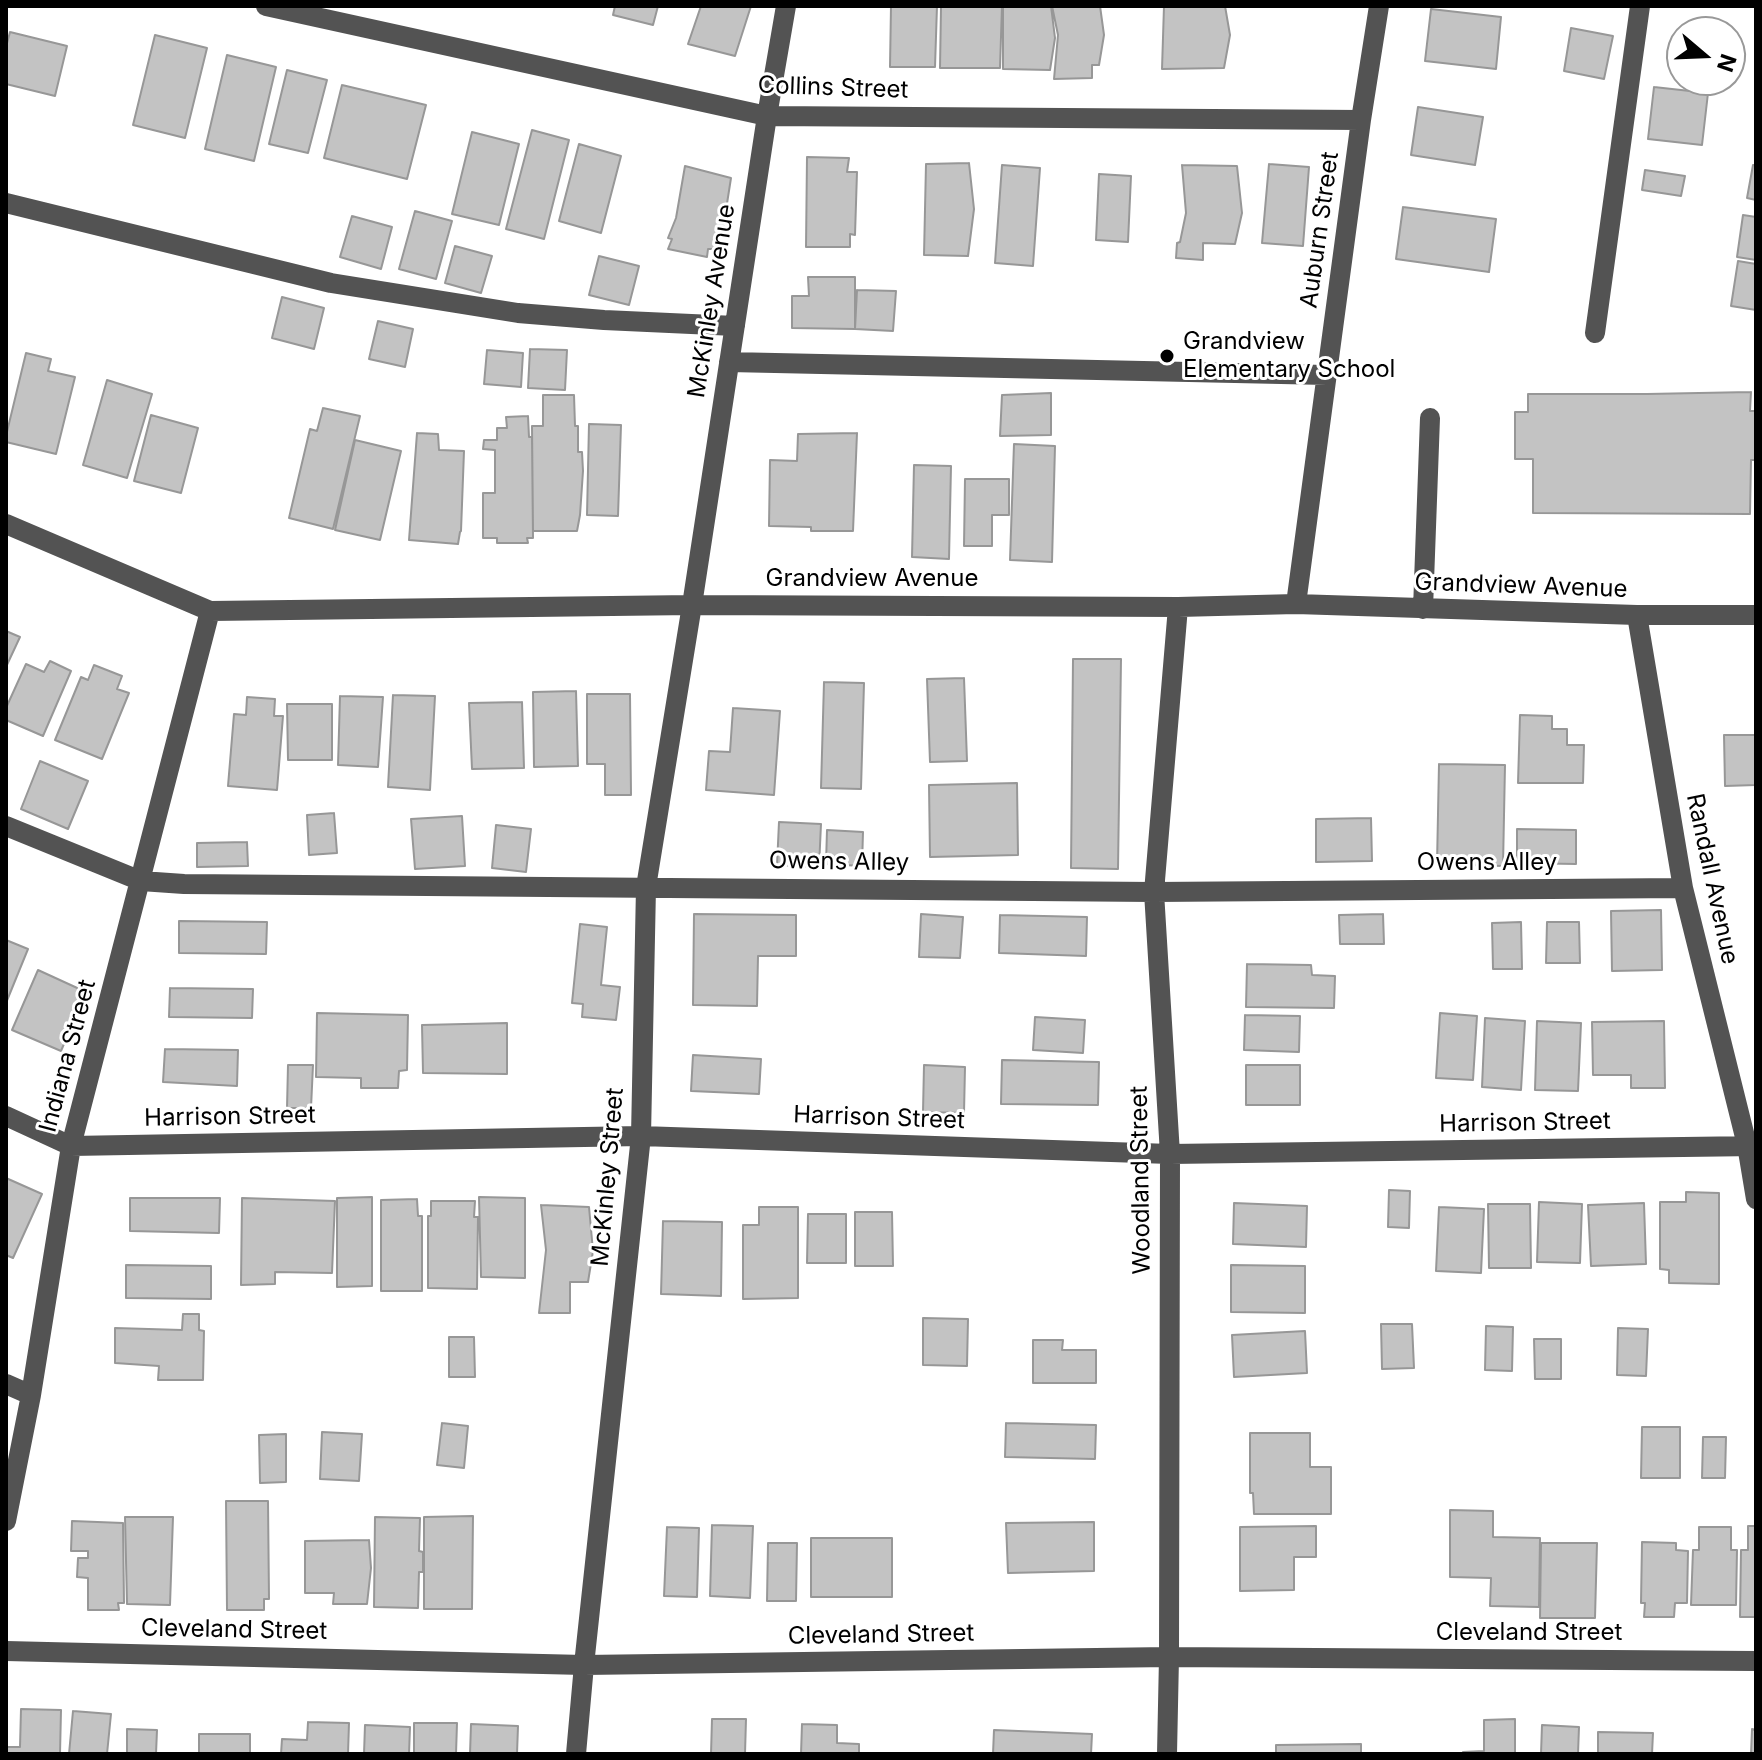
<!DOCTYPE html>
<style>
body{margin:0}
#map{position:relative;width:1762px;height:1760px;overflow:hidden;background:#fff;font-family:Inter,sans-serif}
canvas{display:block}
.frame{position:absolute;inset:0;border:8px solid #000;pointer-events:none}
.north{position:absolute;left:1666px;top:16px;width:80px;height:80px;box-sizing:border-box;background:#fff;border:2px solid #999;border-radius:50%;rotate:109deg;font-size:22px;font-weight:700;line-height:32px;text-align:center;color:#000}
.north::after{content:'';display:block;margin:auto;width:28px;height:36px;background:#000;clip-path:polygon(50% 0,100% 100%,50% 72%,0 100%)}
</style>
<div id="map">
<canvas width="1762" height="1760"></canvas>
<div class="frame"></div>
<div class="north">N</div>
</div>
<script>
const g = document.querySelector('canvas').getContext('2d');
g.lineJoin = 'round';
function fill(path, color) { g.fillStyle = color; g.fill(path, 'evenodd'); }
const shape = rows => new Path2D(rows.map(r => 'M' + r).join(''));
function trace(path, color, width, dash) { g.strokeStyle = color; g.lineWidth = width; g.lineCap = dash ? 'butt' : 'round'; g.setLineDash(dash || []); g.stroke(path); }
function write(font, color, halo, rows, align = 'center') {
  g.font = font + ' Inter,sans-serif'; g.lineWidth = 6; g.setLineDash([]); g.textBaseline = 'middle'; g.strokeStyle = halo; g.fillStyle = color; for (const [text, x, y, turn = 0] of rows) {
    g.save(); g.translate(x, y); g.rotate((+turn || 0) * Math.PI / 180); g.textAlign = isNaN(turn) ? turn : align; if (halo) g.strokeText(text, 0, 0); g.fillText(text, 0, 0); g.restore();
  }
}
const building = shape([
 [615,6,658,6,653,25,613,15,615,6],
 [701,6,751,6,735,56,688,44,701,6],
 [891,6,937,6,935,67,890,67,891,6],
 [1002,6,1000,68,940,68,941,7,1002,6],
 [1003,6,1051,6,1055,38,1050,70,1003,69,1003,6],
 [1052,6,1100,6,1104,35,1099,65,1092,65,1092,78,1054,79,1058,35,1052,6],
 [1164,6,1225,6,1230,35,1224,68,1162,69,1164,6],
 [1431,9,1501,17,1496,69,1425,61,1431,9],
 [1571,28,1613,36,1604,79,1564,71,1571,28],
 [10,32,67,46,55,96,6,84,6,47,10,32],
 [155,35,207,48,185,138,133,125,155,35],
 [227,55,276,67,254,161,205,149,227,55],
 [287,70,327,80,308,153,269,144,287,70],
 [342,85,426,105,407,179,324,158,342,85],
 [1654,87,1708,93,1702,145,1648,139,1654,87],
 [1418,107,1483,117,1475,165,1411,155,1418,107],
 [532,130,569,140,544,239,506,229,532,130],
 [472,132,519,144,499,225,452,214,472,132],
 [579,144,621,156,601,233,559,221,579,144],
 [807,157,849,158,847,172,857,172,855,235,850,234,850,247,806,247,807,157],
 [969,163,974,209,968,256,924,255,926,164,969,163],
 [1269,164,1309,167,1303,246,1262,243,1269,164],
 [1002,165,1040,168,1033,266,995,263,1002,165],
 [1182,165,1237,166,1242,213,1235,244,1203,243,1203,260,1176,258,1177,243,1180,242,1186,213,1182,165],
 [1753,165,1756,165,1756,200,1747,198,1753,165],
 [685,166,731,178,723,229,714,249,708,249,707,257,668,249,672,239,668,238,676,218,685,166],
 [1645,170,1685,176,1681,196,1642,190,1645,170],
 [1099,174,1131,176,1128,242,1096,240,1099,174],
 [1403,207,1496,219,1489,272,1396,259,1403,207],
 [415,211,452,221,436,279,399,269,415,211],
 [1743,215,1756,217,1756,260,1737,257,1743,215],
 [352,216,392,227,381,269,340,257,352,216],
 [455,246,492,256,481,293,445,283,455,246],
 [599,256,639,266,629,305,589,295,599,256],
 [1738,261,1756,264,1756,310,1731,306,1738,261],
 [808,277,855,277,855,329,792,328,792,296,809,296,808,277],
 [857,290,896,291,893,331,855,329,857,290],
 [282,297,324,308,314,349,272,338,282,297],
 [378,321,413,329,405,367,369,359,378,321],
 [530,349,567,350,565,390,528,388,530,349],
 [487,350,523,353,521,387,484,384,487,350],
 [26,353,51,359,48,371,75,377,56,454,6,442,6,436,26,353],
 [107,380,152,394,127,478,83,465,107,380],
 [1751,392,1750,411,1756,411,1756,460,1751,460,1750,514,1533,513,1533,459,1515,459,1515,412,1528,412,1528,394,1647,394,1751,392],
 [1051,393,1051,435,1000,436,1002,395,1051,393],
 [543,395,574,395,575,426,578,426,578,452,582,452,583,471,580,515,577,531,533,531,532,426,543,426,543,395],
 [323,408,360,416,333,529,289,518,310,429,317,431,323,408],
 [151,415,198,428,181,493,134,481,151,415],
 [528,416,529,437,532,437,533,538,527,538,528,543,497,543,497,538,483,538,483,493,495,493,495,450,483,449,484,440,497,440,497,428,507,428,506,417,528,416],
 [589,424,621,425,618,516,587,515,589,424],
 [417,433,438,434,439,450,464,451,461,531,460,532,458,544,409,540,417,433],
 [857,433,853,531,811,531,811,527,769,526,770,460,797,461,798,434,857,433],
 [355,440,401,451,380,540,335,530,355,440],
 [1014,444,1055,446,1052,562,1010,560,1014,444],
 [914,465,951,466,949,559,912,557,914,465],
 [965,479,1009,479,1009,515,992,515,992,546,964,546,965,479],
 [6,631,20,637,6,667,6,631],
 [1073,659,1121,659,1118,869,1071,868,1073,659],
 [50,661,71,671,43,736,6,720,6,708,26,664,44,672,50,661],
 [94,665,122,676,117,689,129,693,102,759,55,740,81,677,88,680,94,665],
 [964,678,967,761,930,762,927,679,964,678],
 [824,682,864,683,861,789,821,788,824,682],
 [576,691,578,766,534,767,533,692,576,691],
 [587,694,630,694,631,795,605,795,605,764,587,764,587,694],
 [393,695,435,696,430,790,388,787,393,695],
 [340,696,383,697,378,767,338,765,340,696],
 [247,697,275,699,274,716,283,716,277,790,228,786,234,714,246,715,247,697],
 [522,702,524,768,472,769,469,703,522,702],
 [287,704,332,704,332,760,288,760,287,704],
 [733,708,780,711,774,795,706,790,709,751,730,752,733,708],
 [1520,715,1552,716,1552,729,1567,729,1567,745,1584,745,1583,783,1518,783,1520,715],
 [1724,735,1756,735,1756,785,1725,786,1724,735],
 [40,761,88,781,68,829,21,809,40,761],
 [1439,764,1505,765,1503,866,1437,864,1439,764],
 [1017,783,1018,855,930,857,929,785,1017,783],
 [334,813,337,853,309,855,307,815,334,813],
 [462,816,465,866,415,869,411,819,462,816],
 [1371,818,1372,861,1316,862,1316,819,1371,818],
 [779,822,821,824,819,867,777,865,779,822],
 [496,825,531,829,526,872,492,868,496,825],
 [1517,829,1576,830,1576,864,1517,863,1517,829],
 [827,830,863,832,862,866,826,864,827,830],
 [247,842,248,866,197,867,197,843,247,842],
 [1661,910,1662,970,1612,971,1611,911,1661,910],
 [694,914,796,915,796,956,758,956,757,1006,693,1005,694,914],
 [921,914,963,917,960,958,919,957,921,914],
 [1383,914,1384,944,1340,944,1339,915,1383,914],
 [1000,915,1087,917,1086,956,999,953,1000,915],
 [179,921,267,922,266,954,179,953,179,921],
 [1521,922,1522,969,1493,969,1492,923,1521,922],
 [1547,922,1579,922,1580,963,1546,963,1547,922],
 [580,924,607,927,601,985,620,987,616,1020,582,1017,583,1004,572,1003,580,924],
 [6,940,28,949,6,1003,6,940],
 [1247,964,1311,965,1312,975,1335,976,1334,1008,1246,1007,1247,964],
 [38,970,86,992,61,1051,12,1030,38,970],
 [170,988,253,989,252,1018,169,1017,170,988],
 [317,1013,408,1015,407,1070,399,1071,398,1088,361,1088,361,1078,316,1077,317,1013],
 [1440,1013,1477,1016,1473,1080,1436,1078,1440,1013],
 [1245,1015,1300,1016,1299,1052,1244,1050,1245,1015],
 [1035,1017,1085,1020,1083,1053,1033,1050,1035,1017],
 [1485,1018,1525,1021,1521,1090,1482,1087,1485,1018],
 [1537,1021,1581,1023,1578,1091,1535,1090,1537,1021],
 [1664,1021,1665,1088,1631,1088,1631,1075,1593,1075,1592,1022,1664,1021],
 [507,1023,507,1074,423,1073,422,1025,507,1023],
 [165,1049,238,1050,237,1086,163,1082,165,1049],
 [693,1055,761,1059,759,1094,691,1091,693,1055],
 [1002,1060,1099,1062,1098,1105,1001,1104,1002,1060],
 [288,1065,313,1065,311,1108,287,1108,288,1065],
 [924,1065,965,1067,964,1113,923,1112,924,1065],
 [1246,1065,1300,1065,1300,1105,1246,1105,1246,1065],
 [6,1178,42,1194,13,1258,6,1255,6,1178],
 [1389,1190,1410,1191,1409,1228,1388,1227,1389,1190],
 [1686,1192,1719,1193,1719,1284,1669,1283,1669,1270,1660,1269,1660,1202,1686,1202,1686,1192],
 [372,1197,372,1286,337,1287,337,1198,372,1197],
 [479,1197,525,1198,525,1278,481,1277,479,1197],
 [130,1198,220,1198,219,1233,130,1231,130,1198],
 [242,1198,335,1201,332,1273,275,1272,275,1284,241,1285,242,1198],
 [417,1199,418,1216,422,1216,422,1291,381,1291,381,1200,417,1199],
 [431,1201,475,1201,474,1217,478,1217,477,1289,428,1288,428,1216,431,1216,431,1201],
 [1539,1202,1582,1204,1580,1263,1537,1262,1539,1202],
 [1234,1203,1307,1206,1306,1247,1233,1244,1234,1203],
 [1644,1203,1646,1264,1591,1266,1588,1205,1644,1203],
 [1488,1204,1530,1204,1531,1268,1489,1268,1488,1204],
 [541,1205,589,1207,593,1251,588,1282,570,1282,570,1313,539,1313,546,1250,541,1205],
 [759,1207,798,1207,798,1298,743,1299,743,1225,759,1225,759,1207],
 [1439,1207,1484,1209,1481,1273,1436,1271,1439,1207],
 [855,1212,892,1212,893,1266,855,1266,855,1212],
 [808,1214,846,1214,846,1263,807,1263,808,1214],
 [663,1221,722,1222,721,1296,661,1294,663,1221],
 [126,1265,211,1266,211,1299,126,1298,126,1265],
 [1231,1265,1305,1266,1305,1313,1231,1312,1231,1265],
 [183,1314,199,1314,199,1330,204,1331,203,1380,158,1380,159,1366,115,1363,115,1328,182,1330,183,1314],
 [923,1318,968,1319,967,1366,923,1365,923,1318],
 [1381,1324,1412,1324,1414,1368,1382,1369,1381,1324],
 [1486,1326,1513,1327,1512,1371,1485,1370,1486,1326],
 [1618,1328,1648,1329,1646,1376,1617,1375,1618,1328],
 [1305,1331,1307,1373,1234,1377,1232,1335,1305,1331],
 [449,1337,474,1337,475,1377,449,1377,449,1337],
 [1534,1339,1561,1339,1561,1379,1535,1379,1534,1339],
 [1033,1340,1063,1340,1062,1350,1096,1350,1096,1383,1033,1383,1033,1340],
 [442,1423,468,1426,464,1468,437,1465,442,1423],
 [1006,1423,1096,1425,1095,1459,1005,1457,1006,1423],
 [1642,1427,1680,1427,1680,1478,1641,1478,1642,1427],
 [322,1432,362,1434,359,1481,320,1479,322,1432],
 [1250,1433,1310,1433,1310,1467,1331,1467,1331,1514,1254,1514,1253,1493,1250,1493,1250,1433],
 [286,1434,286,1482,260,1483,259,1435,286,1434],
 [1703,1437,1726,1437,1725,1478,1702,1478,1703,1437],
 [226,1501,268,1501,269,1599,264,1599,264,1610,227,1610,226,1501],
 [1450,1510,1493,1511,1493,1537,1540,1538,1539,1607,1490,1606,1491,1578,1450,1577,1450,1510],
 [473,1516,472,1609,424,1609,424,1517,473,1516],
 [125,1517,173,1517,170,1605,127,1604,125,1517],
 [375,1517,420,1518,419,1551,423,1552,423,1572,419,1572,418,1608,374,1607,375,1517],
 [72,1521,123,1523,124,1603,118,1603,119,1610,88,1610,88,1578,77,1577,78,1558,88,1558,88,1551,71,1551,72,1521],
 [1094,1522,1094,1571,1008,1573,1006,1523,1094,1522],
 [712,1525,753,1526,750,1598,710,1596,712,1525],
 [1316,1526,1316,1557,1294,1557,1294,1590,1240,1591,1240,1527,1316,1526],
 [1748,1526,1756,1526,1756,1617,1740,1617,1741,1550,1748,1550,1748,1526],
 [667,1527,699,1528,697,1597,664,1596,667,1527],
 [1699,1527,1731,1527,1731,1550,1737,1550,1736,1605,1691,1605,1693,1550,1699,1550,1699,1527],
 [811,1538,892,1538,892,1597,811,1597,811,1538],
 [369,1540,371,1568,367,1604,333,1604,334,1593,305,1593,305,1541,369,1540],
 [1642,1542,1676,1543,1676,1550,1688,1551,1687,1603,1675,1603,1674,1617,1644,1617,1645,1603,1641,1603,1642,1542],
 [768,1543,797,1543,796,1601,767,1601,768,1543],
 [1541,1543,1597,1543,1595,1618,1540,1618,1541,1543],
 [21,1709,61,1710,60,1754,6,1754,6,1747,20,1747,21,1709],
 [73,1711,111,1714,107,1754,69,1754,73,1711],
 [712,1719,746,1719,745,1754,711,1754,712,1719],
 [1515,1719,1515,1754,1463,1754,1463,1752,1484,1751,1484,1720,1515,1719],
 [308,1722,349,1723,348,1754,281,1754,282,1739,307,1740,308,1722],
 [414,1723,457,1723,456,1754,414,1754,414,1723],
 [471,1724,518,1726,517,1754,470,1754,471,1724],
 [802,1724,837,1725,837,1743,859,1744,859,1754,801,1754,802,1724],
 [365,1725,410,1727,409,1754,364,1754,365,1725],
 [1542,1725,1579,1727,1578,1754,1541,1754,1542,1725],
 [127,1729,157,1730,156,1754,127,1754,127,1729],
 [1752,1729,1756,1730,1756,1754,1751,1754,1752,1729],
 [994,1730,1092,1734,1091,1754,993,1754,994,1730],
 [1598,1732,1653,1733,1652,1754,1598,1754,1598,1732],
 [199,1734,250,1734,250,1754,199,1754,199,1734],
 [1361,1744,1361,1754,1276,1754,1276,1745,1361,1744]
]);
fill(building, '#c3c3c3');
trace(building, '#979797', 2);
trace(shape([
 [266,6,767,116,1361,120],
 [6,203,331,283,518,313,604,320,735,326],
 [1595,333,1640,6],
 [729,362,1327,375],
 [6,524,210,611,692,605,1178,607,1296,604,1637,615,1756,615],
 [1296,604,1361,120,1379,6],
 [1423,609,1430,418],
 [1637,615,1683,888,1747,1145,1756,1199],
 [6,826,141,881,184,884,1154,892,1683,888],
 [6,1116,71,1146,641,1136,1170,1154,1756,1146],
 [6,1384,31,1395],
 [6,1521,31,1395,71,1146,210,611],
 [6,1651,584,1665,1169,1657,1756,1661],
 [576,1754,584,1665,641,1136,646,887,692,605,767,116,786,6],
 [1167,1754,1169,1657,1170,1154,1154,892,1178,607]
]), '#535353', 20);
for (const [x, y, r, color] of [
 [1167,356,8,"#000"]
]) { const dot = new Path2D(); dot.arc(x, y, r, 0, 2 * Math.PI); g.fillStyle = color; g.fill(dot); trace(dot, '#fff', 3); }
write('24px', '#000', '#fff', [
 ["Collins Street",833,88,2],
 ["Auburn Street",1320,230,-82],
 ["McKinley Avenue",712,301,-81],
 ["Grandview Avenue",872,579],
 ["Grandview Avenue",1521,586,2],
 ["Owens Alley",839,862,1],
 ["Owens Alley",1487,863],
 ["Randall Avenue",1712,879,78],
 ["Indiana Street",68,1056,-75],
 ["Harrison Street",230,1117,-1],
 ["Harrison Street",879,1118,2],
 ["Harrison Street",1525,1123,-1],
 ["McKinley Street",608,1177,-85],
 ["Woodland Street",1141,1180,-91],
 ["Cleveland Street",234,1630,1],
 ["Cleveland Street",1529,1633],
 ["Cleveland Street",881,1635,-1]
]);
write('24px', '#000', '#fff', [
 ["Grandview",1183,342],
 ["Elementary School",1183,370]
], 'left');
</script>
